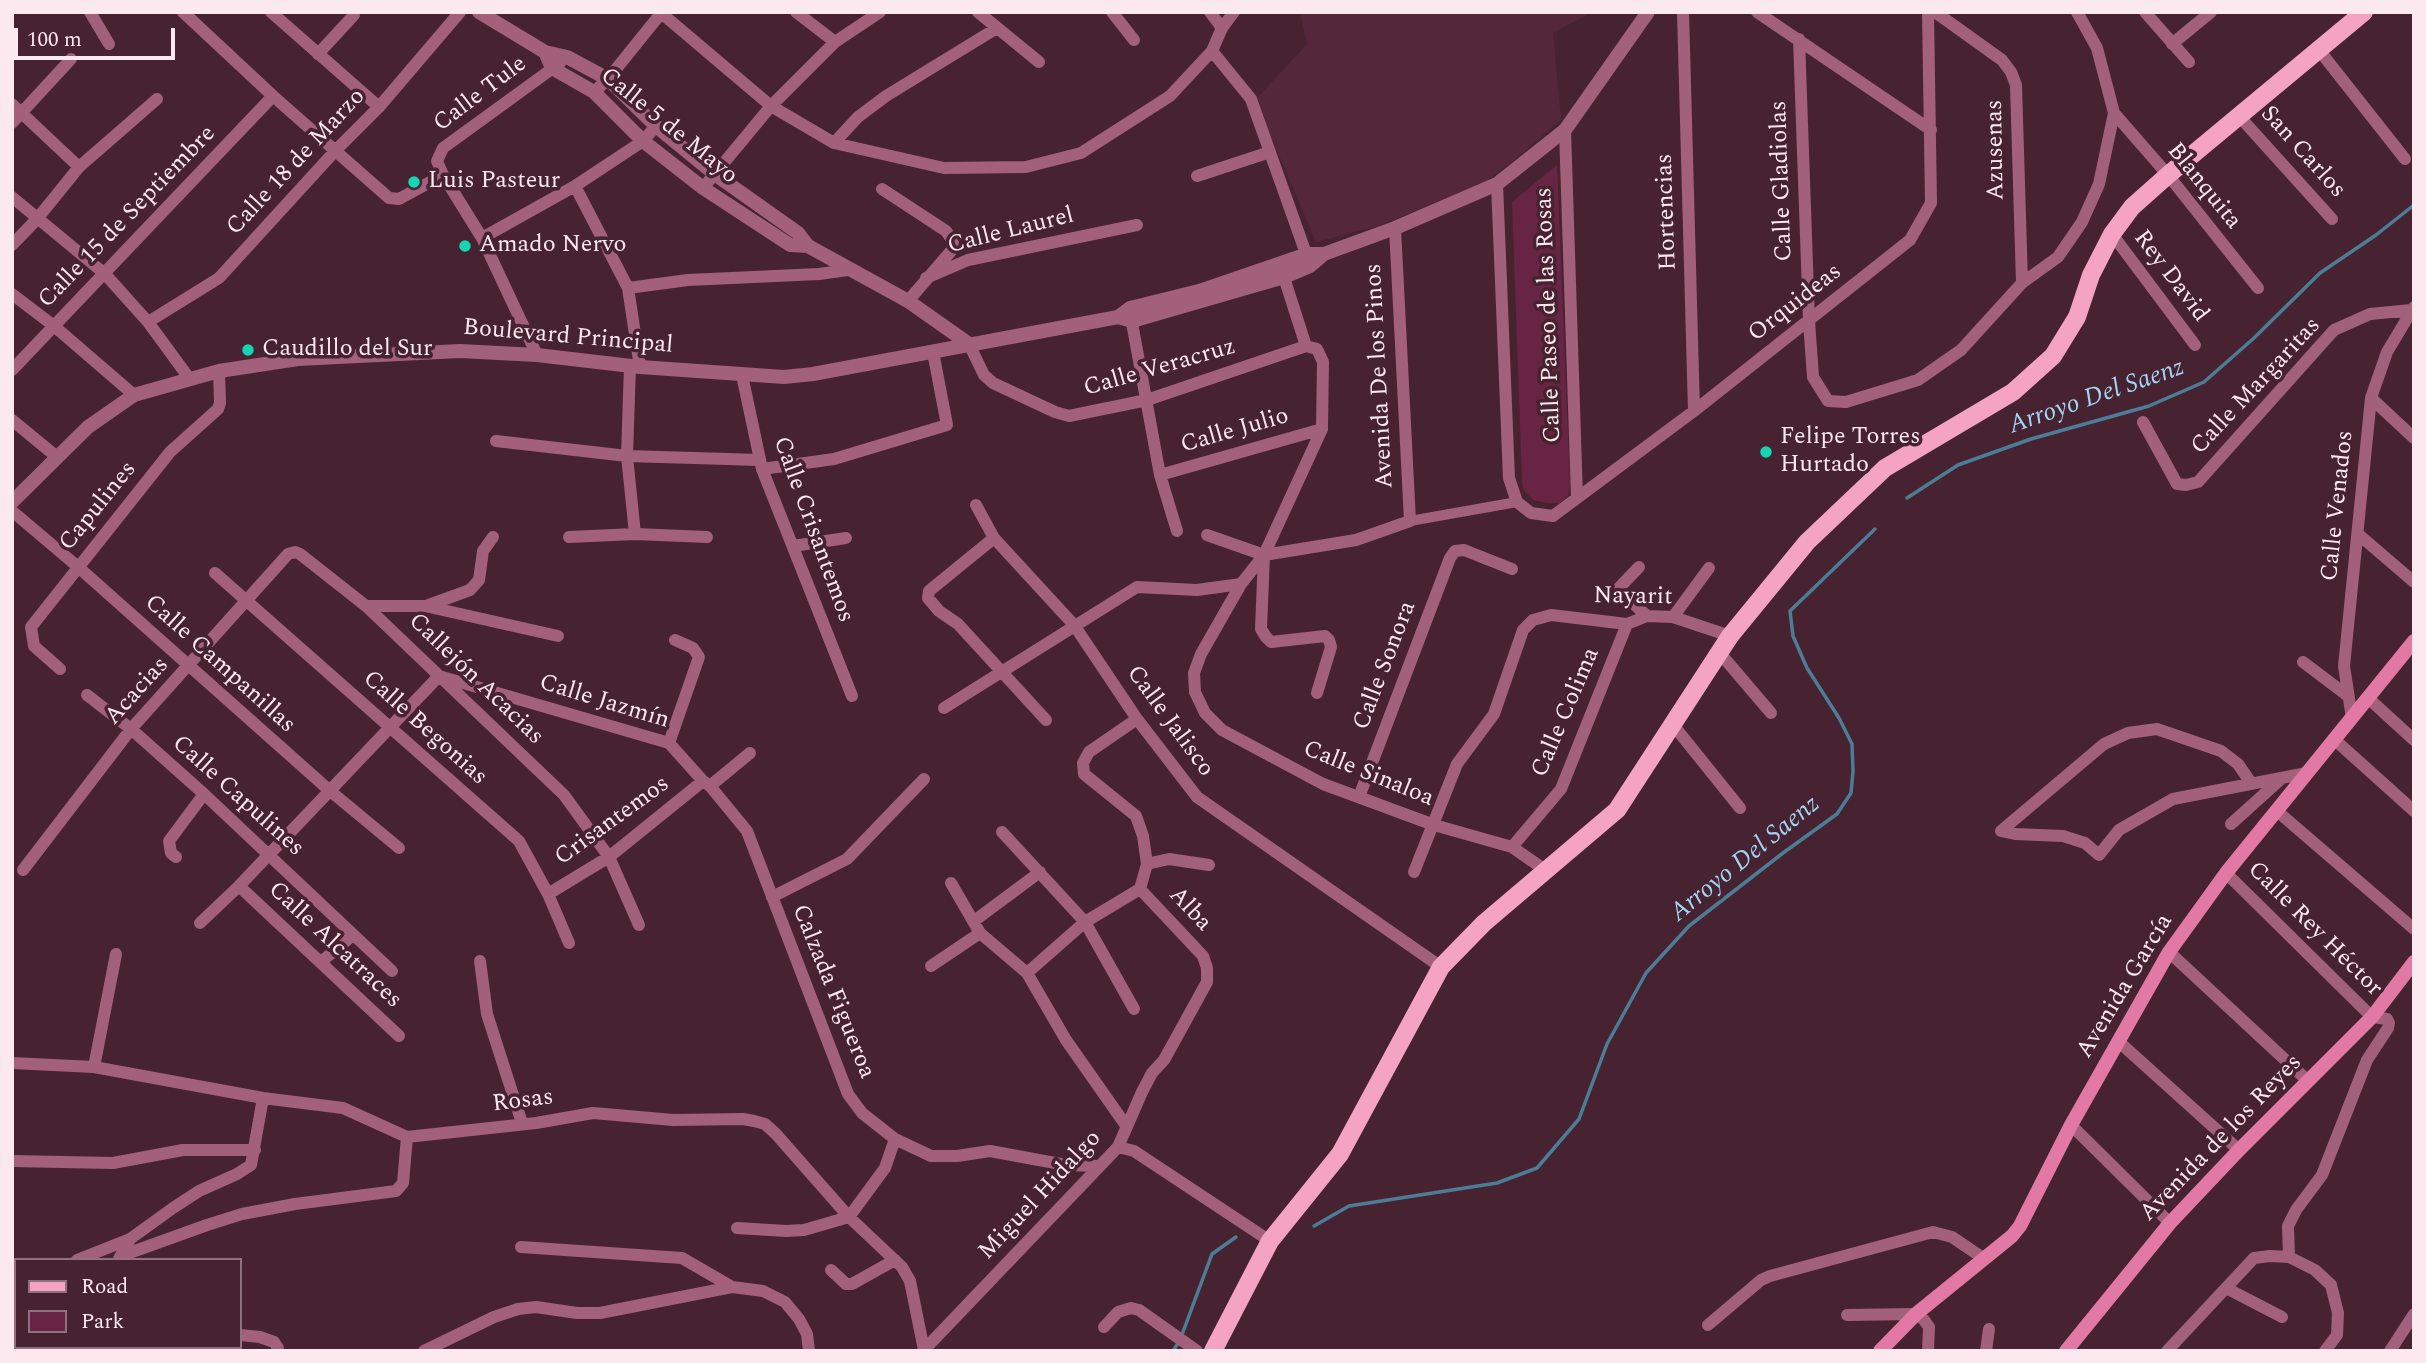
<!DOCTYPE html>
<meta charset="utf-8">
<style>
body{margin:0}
#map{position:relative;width:2426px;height:1363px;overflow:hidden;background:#472331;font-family:Spectral,serif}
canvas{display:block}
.frame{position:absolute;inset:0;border:14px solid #fce8ef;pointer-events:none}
.legend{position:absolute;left:14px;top:1258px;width:228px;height:91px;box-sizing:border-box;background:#472331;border:2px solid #8f727d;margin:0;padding:9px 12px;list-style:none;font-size:21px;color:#fce8ef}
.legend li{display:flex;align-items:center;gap:14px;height:35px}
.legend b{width:35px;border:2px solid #8f727d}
.scale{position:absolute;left:14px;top:28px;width:161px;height:32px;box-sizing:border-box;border:4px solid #fce8ef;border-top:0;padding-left:9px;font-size:21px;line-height:24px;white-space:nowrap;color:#fce8ef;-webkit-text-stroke:5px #472331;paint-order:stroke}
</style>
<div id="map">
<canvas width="2426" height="1363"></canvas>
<div class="frame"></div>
<ul class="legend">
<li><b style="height:9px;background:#f5a3c2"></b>Road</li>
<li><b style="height:19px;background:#682543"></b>Park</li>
</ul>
<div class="scale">100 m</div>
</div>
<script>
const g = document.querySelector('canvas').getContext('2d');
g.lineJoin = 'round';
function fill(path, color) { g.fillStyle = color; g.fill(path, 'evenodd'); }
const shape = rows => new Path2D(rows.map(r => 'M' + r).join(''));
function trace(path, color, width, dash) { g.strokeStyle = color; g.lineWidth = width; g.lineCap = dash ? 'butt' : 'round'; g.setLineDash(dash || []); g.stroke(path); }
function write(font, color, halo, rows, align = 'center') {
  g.font = font + ' Spectral,serif'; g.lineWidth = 7; g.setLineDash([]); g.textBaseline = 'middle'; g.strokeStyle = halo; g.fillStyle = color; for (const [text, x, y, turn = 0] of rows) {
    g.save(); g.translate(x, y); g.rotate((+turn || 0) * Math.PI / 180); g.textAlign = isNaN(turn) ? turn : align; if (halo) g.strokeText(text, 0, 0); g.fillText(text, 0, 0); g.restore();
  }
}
fill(shape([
 [1300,12,1592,12,1553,33,1561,120,1513,161,1485,182,1378,226,1316,242,1266,125,1258,97,1307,44]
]), '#54283a');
fill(shape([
 [1557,165,1570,486,1568,496,1560,503,1548,503,1533,500,1523,489,1522,480,1512,202]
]), '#682543');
trace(shape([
 [1907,498,1958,465,2031,439,2149,406,2204,382,2254,338,2320,273,2376,235,2414,205],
 [1314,1226,1349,1206,1497,1183,1537,1168,1579,1119,1607,1044,1646,973,1689,926,1783,853,1837,814,1851,793,1853,771,1852,744,1839,718,1807,668,1793,636,1790,611,1875,529],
 [1173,1351,1180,1340,1212,1254,1236,1237]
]), '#4c7d97', 3.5);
trace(shape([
 [1410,521,1517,502]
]), '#a2607a', 10);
trace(shape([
 [90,12,109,44],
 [183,12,273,96,389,198,399,199,443,175],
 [271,12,379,107],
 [660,12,771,106,834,143,944,168,1026,167,1081,153,1170,96,1212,51,1222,28,1234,12],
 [796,12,835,42],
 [978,12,1039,62],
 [1112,12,1134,40],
 [1210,12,1222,28],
 [1683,12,1694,411],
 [1757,12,1931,130],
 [1935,12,2002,60,2011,72,2016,85,2022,283],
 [2077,12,2097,48,2114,113,2168,175,2258,288],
 [2145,12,2189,62],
 [1799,39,1809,321,1813,377,1828,401,1846,402,1918,380,1961,350,2022,283,2058,257,2082,222,2099,184,2114,113],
 [2172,44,2211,12],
 [2319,50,2405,159],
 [1212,51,1251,99,1309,262],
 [318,54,354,15],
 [594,92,608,79,662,12],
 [12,104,79,167],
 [2239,116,2332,219],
 [12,123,71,59],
 [1565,130,1577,498],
 [834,143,858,117,886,96,997,28],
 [1197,176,1270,152],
 [1497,184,1509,478,1517,502,1531,513,1553,516,1694,411,1910,240,1931,203,1928,12],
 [575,186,628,288,640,367],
 [703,188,771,106,835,42,880,12],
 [882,189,946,231,953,241,952,250,908,301],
 [12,197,105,274,148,322,189,378],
 [2112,234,2195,345],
 [482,238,575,186,643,141,656,126],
 [12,245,37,219,79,167,157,99],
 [1281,268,1306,346],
 [926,278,968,260,1137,225],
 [628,288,688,280,819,274,848,270],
 [12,294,54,326,134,395],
 [1130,312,1160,475,1177,531],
 [148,322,219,278,336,150,379,107,460,12],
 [969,344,984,375,993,383,1055,412,1069,416,1147,400,1306,346],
 [1306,346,1317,349,1323,362,1322,429,1264,555,1241,584,1201,654,1194,673,1195,692,1205,713,1222,730,1323,784,1434,825,1512,847,1545,870],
 [537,355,482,238,443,175,437,161,443,148,560,63],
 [630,366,627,456,635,534],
 [12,370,273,96],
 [742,375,762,469,852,696],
 [2371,398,2414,438],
 [12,420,57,457],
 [2143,422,2177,484,2186,485,2198,482,2334,330,2370,314,2411,310],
 [496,441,627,456,760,460],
 [762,469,834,459,947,425,933,352],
 [1160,475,1322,429],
 [976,505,994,538,1074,625,1137,719,1197,797,1441,967],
 [12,511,77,566,329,790,399,848],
 [2358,534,2414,582],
 [1207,535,1264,555,1356,540,1410,521,1395,228],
 [569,537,635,534,707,537],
 [994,538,929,591,928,598,939,611,958,624,1046,720],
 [793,546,846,538],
 [1264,555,1261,629,1266,637,1271,642,1325,636,1329,640,1331,647,1317,693],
 [1639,567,1618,589,1647,616],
 [215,573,519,841,548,894,569,943],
 [366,606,425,606,558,636],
 [426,606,470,590,479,580,483,551,493,537],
 [1673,617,1709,568],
 [1719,652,1771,713],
 [2303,662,2348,696],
 [60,669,34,646,31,627,170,452,218,409,220,403,219,371],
 [87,695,131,729,204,794,392,971],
 [2368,698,2414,740],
 [944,708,1137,587,1197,590,1241,584],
 [2352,718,2344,666,2371,398,2387,352,2414,307],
 [1137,719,1089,752,1083,763,1084,774,1136,816,1143,836,1147,864,1140,889],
 [1674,726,1740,808],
 [2335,740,2414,811],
 [669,743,699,657,693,648,675,640],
 [710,786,750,753],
 [1359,797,1450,558,1455,551,1464,550,1512,569],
 [2277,811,2414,929],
 [2231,824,2282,778],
 [2001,831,2015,834,2063,836,2085,843,2099,855,2119,830,2173,799,2307,773],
 [2001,831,2104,744,2128,733,2157,729,2221,751,2238,764,2251,783],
 [1002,832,1085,922,1134,1009],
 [1512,847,1561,789,1627,624],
 [176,857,171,853,169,841,204,794],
 [1147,864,1169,859,1209,865],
 [23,870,131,729,288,554,295,552,300,554,366,606,564,795,609,857,639,925],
 [1414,872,1457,764,1494,714,1523,630,1533,620,1551,615,1627,624,1647,616,1673,617,1730,636],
 [2226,873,2372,1017,2387,1019,2389,1023,2388,1028,2367,1060,2322,1175,2296,1210,2288,1226,2289,1257],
 [951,883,980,933,1027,973,1085,922,1140,889],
 [239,886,399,1036],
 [548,894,609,857,703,781],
 [772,897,847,859,924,779],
 [974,921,1040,872],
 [200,923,239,886,439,676,669,743,703,781,710,786,747,831,848,1094,862,1113,895,1139,931,1156,957,1156,990,1151,1066,1165,1099,1166],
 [2169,952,2308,1081],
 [480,961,487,1014,522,1123],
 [321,962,353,935],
 [931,966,980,933],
 [1027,973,1066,1040,1127,1127],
 [2118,1041,2239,1150],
 [12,1063,94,1067,263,1098,343,1108,407,1137,536,1123,593,1113,673,1120,743,1119,754,1121,765,1124,776,1134,849,1217,902,1267,910,1281,924,1350],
 [94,1067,116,954],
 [2071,1125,2170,1223],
 [1118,1147,1134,1151,1270,1241],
 [12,1161,113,1163,183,1150,255,1150],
 [737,1228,786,1231,804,1230,849,1217,885,1168,895,1139],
 [521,1247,682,1258,732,1287],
 [121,1256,207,1225,242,1214,295,1204,396,1191,403,1183,407,1137],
 [119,1259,130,1239,173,1208,199,1191,237,1174,251,1165,263,1098],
 [77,1260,130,1239],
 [831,1270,846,1284,852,1284,895,1260],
 [2226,1288,2282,1317],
 [12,1290,16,1288],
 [1847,1315,1916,1314,1924,1320,1929,1327,1928,1351],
 [1708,1325,1761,1280,1770,1276,1933,1232,1952,1237,1983,1258],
 [1104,1327,1118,1312,1131,1308,1139,1310,1197,1351],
 [240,1335,260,1337,274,1342,278,1348,277,1351],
 [424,1351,494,1317,518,1309,536,1307,577,1313,600,1313,732,1287,763,1291,785,1302,799,1319,807,1334,809,1351],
 [923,1351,1118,1147,1142,1092,1152,1073,1164,1060,1207,982,1207,968,1203,956,1140,889],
 [1986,1351,1989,1329],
 [2167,1351,2254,1258,2270,1256,2289,1257,2315,1270,2331,1285,2338,1313,2337,1335,2325,1351],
 [2390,1351,2414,1314]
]), '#a2607a', 12);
trace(shape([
 [479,12,545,52,567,57,608,79,656,126,716,175,798,233,808,246,908,301,969,344],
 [545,52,552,68,594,92,643,141,703,188,790,245,808,246],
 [1118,317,1132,321,1284,277,1310,266,1324,254,1395,228,1497,184,1565,130,1648,12],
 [12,502,88,427,134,395,219,371,298,359,460,351,537,355,640,367,784,377,813,374,1118,317,1130,308,1199,291,1307,254,1324,254]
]), '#a2607a', 14);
trace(shape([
 [1880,1351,1916,1314,2012,1236,2020,1226,2071,1125,2169,952,2226,873,2414,641],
 [2066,1351,2170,1223,2239,1150,2372,1017,2414,962]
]), '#e279a4', 14);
trace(shape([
 [1213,1351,1270,1241,1340,1154,1441,967,1484,923,1617,810,1730,636,1807,542,1885,468,2013,392,2053,356,2077,317,2091,275,2112,234,2132,207,2168,175,2364,12]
]), '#f5a3c2', 18);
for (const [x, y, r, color] of [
 [414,182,7,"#15d5b3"],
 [465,246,7,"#15d5b3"],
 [248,350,7,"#15d5b3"],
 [1766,452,7,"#15d5b3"]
]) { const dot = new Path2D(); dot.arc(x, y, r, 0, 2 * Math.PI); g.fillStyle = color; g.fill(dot); trace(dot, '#472331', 2.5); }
write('24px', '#fce8ef', '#472331', [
 ["Calle Tule",481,95,-37],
 ["Calle 5 de Mayo",668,127,39],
 ["Azusenas",1997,150,-91],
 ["San Carlos",2302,153,48],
 ["Calle 18 de Marzo",297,163,-47],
 ["Calle Gladiolas",1783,181,-92],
 ["Blanquita",2203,187,51],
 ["Hortencias",1668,212,-92],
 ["Calle 15 de Septiembre",128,218,-46],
 ["Calle Laurel",1011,232,-14],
 ["Rey David",2170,277,53],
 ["Orquideas",1796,304,-38],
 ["Calle Paseo de las Rosas",1550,315,-92],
 ["Boulevard Principal",568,338,5],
 ["Calle Veracruz",1160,369,-16],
 ["Avenida De los Pinos",1381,376,-93],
 ["Calle Margaritas",2257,387,-47],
 ["Calle Julio",1235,432,-16],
 ["Calle Venados",2339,506,-84],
 ["Capulines",99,507,-51],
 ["Calle Crisantemos",812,530,70],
 ["Nayarit",1633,598,1],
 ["Calle Campanillas",219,665,42],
 ["Calle Sonora",1386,666,-69],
 ["Callejón Acacias",475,680,44],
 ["Acacias",138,692,-48],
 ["Calle Jazmín",604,703,17],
 ["Calle Colima",1567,713,-67],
 ["Calle Jalisco",1169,722,54],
 ["Calle Begonias",424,729,42],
 ["Calle Sinaloa",1368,775,22],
 ["Calle Capulines",237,797,42],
 ["Crisantemos",613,822,-36],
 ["Alba",1189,910,47],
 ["Calle Rey Héctor",2314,930,45],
 ["Calle Alcatraces",334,946,43],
 ["Avenida García",2126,987,-59],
 ["Calzada Figueroa",832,992,68],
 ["Rosas",523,1102,-7],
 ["Avenida de los Reyes",2222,1139,-46],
 ["Miguel Hidalgo",1041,1196,-47]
]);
write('24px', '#fce8ef', '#472331', [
 ["Luis Pasteur",428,182],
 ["Amado Nervo",479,246],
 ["Caudillo del Sur",262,350],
 ["Felipe Torres",1780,438],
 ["Hurtado",1780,466]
], 'left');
write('italic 26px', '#a2d6f6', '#472331', [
 ["Arroyo Del Saenz",2097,398,-19],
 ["Arroyo Del Saenz",1746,860,-39]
]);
</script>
